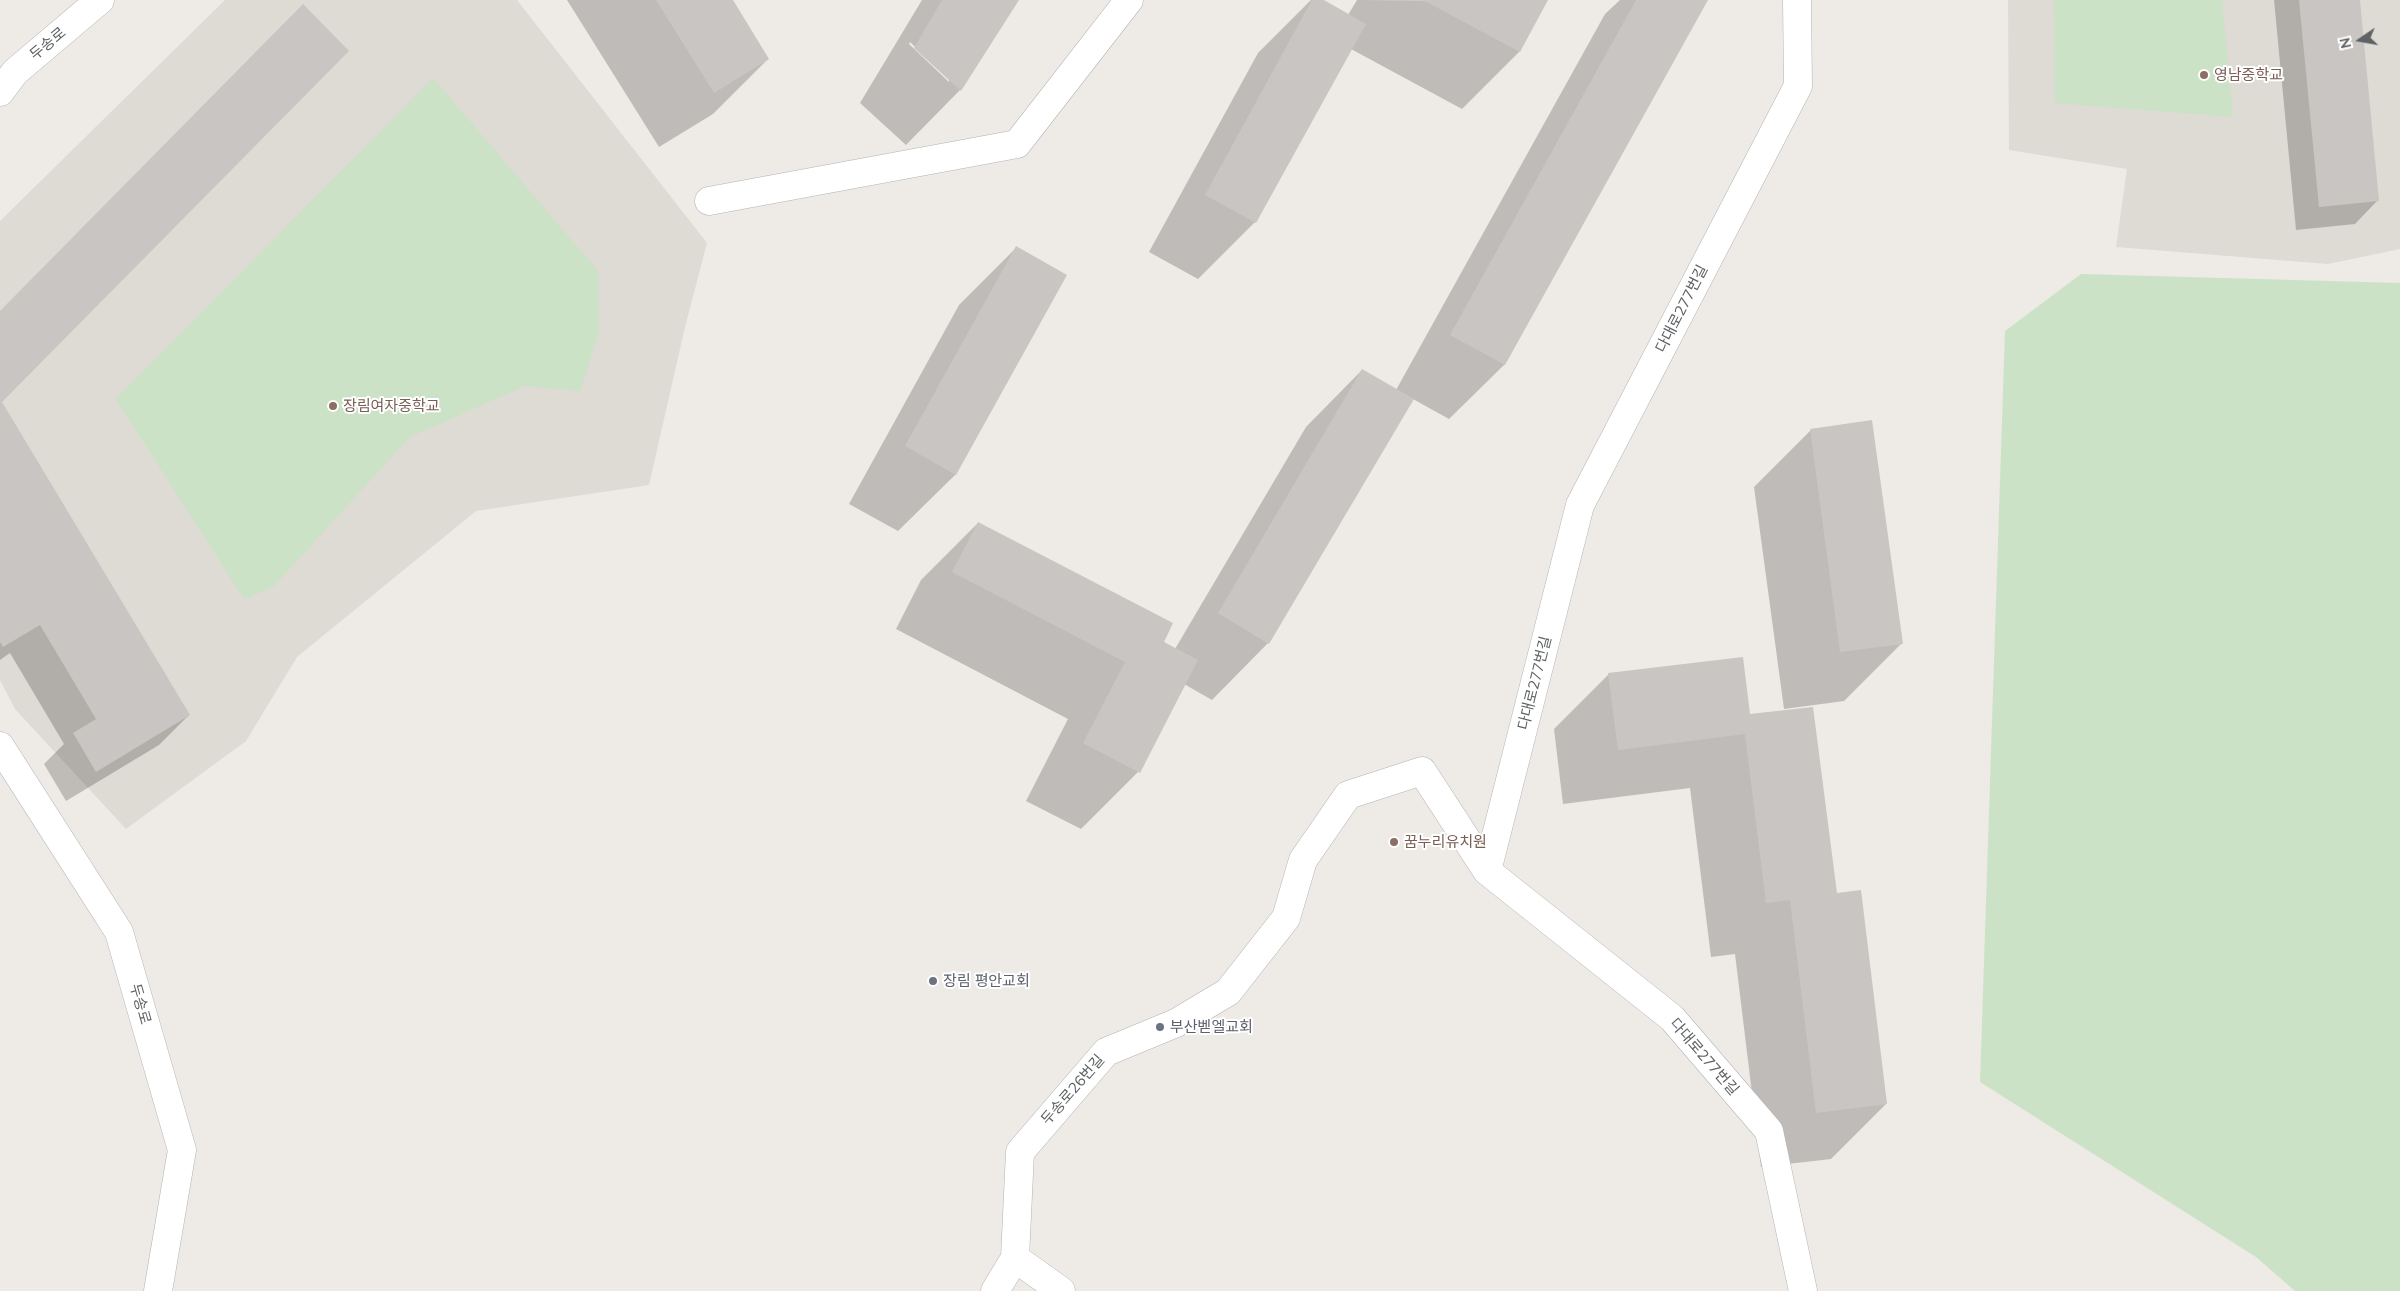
<!DOCTYPE html>
<meta charset="utf-8">
<style>
body{margin:0}
#map{position:relative;width:2400px;height:1291px;overflow:hidden;background:#eeeae6;font-family:Mulish,sans-serif}
canvas{display:block}
.north{position:absolute;left:2335px;top:15px;width:50px;height:50px;-webkit-text-stroke:4px #fff;paint-order:stroke;rotate:258deg;font-size:14px;font-weight:700;line-height:20px;text-align:center;color:#5e6264}
.north::after{content:'';display:block;margin:auto;width:18px;height:22px;background:#5e6264;clip-path:polygon(50% 0,100% 100%,50% 72%,0 100%)}
</style>
<div id="map">
<canvas width="2400" height="1291"></canvas>
<div class="north">N</div>
</div>
<script>
const g = document.querySelector('canvas').getContext('2d');
g.lineJoin = 'round';
function fill(path, color) { g.fillStyle = color; g.fill(path, 'evenodd'); }
const shape = rows => new Path2D(rows.map(r => 'M' + r).join(''));
function trace(path, color, width, dash) { g.strokeStyle = color; g.lineWidth = width; g.lineCap = dash ? 'butt' : 'round'; g.setLineDash(dash || []); g.stroke(path); }
function write(font, color, halo, rows, align = 'center') {
  g.font = font + ' Mulish,"Noto Sans KR",sans-serif'; g.lineWidth = 4; g.setLineDash([]); g.textBaseline = 'middle'; g.strokeStyle = halo; g.fillStyle = color; for (const [text, x, y, turn = 0] of rows) {
    g.save(); g.translate(x, y); g.rotate((+turn || 0) * Math.PI / 180); g.textAlign = isNaN(turn) ? turn : align; if (halo) g.strokeText(text, 0, 0); g.fillText(text, 0, 0); g.restore();
  }
}
fill(shape([
 [225,0,517,0,707,243,685,327,649,485,476,511,297,657,246,741,126,829,15,709,0,680,0,221],
 [2008,0,2400,0,2400,249,2328,264,2116,247,2127,169,2009,150]
]), '#dedad4');
fill(shape([
 [2054,0,2222,0,2233,117,2055,103],
 [433,78,598,271,599,332,580,391,525,386,410,437,273,587,244,599,116,399],
 [2081,274,2400,283,2400,1291,2295,1291,2256,1257,1980,1082,2005,331]
]), '#cce2c6');
fill(shape([
 [567,0,731,0,768,59,713,114,659,147],
 [922,0,1017,0,960,90,906,145,860,103],
 [910,42,949,79,949,82,909,44],
 [1311,0,1321,0,1348,15,1357,0,1546,1,1519,52,1462,109,1351,49,1255,222,1198,279,1149,252,1258,53],
 [1620,0,1706,0,1504,365,1449,419,1413,399,1268,643,1212,700,1184,684,1138,772,1081,829,1026,801,1068,719,896,629,921,580,978,523,1175,649,1306,427,1362,370,1396,390,1605,14],
 [2274,0,2358,0,2378,200,2355,224,2296,230],
 [1016,248,1065,276,955,475,898,531,849,504,959,305],
 [0,312,1,402,189,715,159,745,66,801,44,764,64,744,10,653,0,660],
 [1811,430,1901,644,1844,701,1784,709,1754,487],
 [1609,674,1749,716,1836,895,1886,1104,1831,1159,1761,1167,1735,954,1711,957,1690,788,1563,804,1554,729]
]), '#0003');
fill(shape([
 [656,0,733,0,769,59,714,93],
 [942,0,1019,0,961,91,914,48],
 [1312,0,1324,0,1366,24,1256,223,1205,195],
 [1423,0,1548,0,1520,52],
 [1636,0,1708,0,1505,365,1450,335],
 [2299,0,2360,0,2379,201,2319,207],
 [303,4,349,51,2,402,190,715,96,772,73,733,96,719,40,625,3,647,0,642,0,311],
 [1016,246,1067,275,956,475,905,446],
 [1362,369,1414,399,1269,644,1218,613],
 [1872,420,1903,644,1840,652,1810,429],
 [978,522,1173,623,1164,642,1198,660,1140,773,1083,743,1125,662,952,572],
 [1743,657,1750,714,1813,707,1837,893,1861,890,1887,1104,1816,1113,1790,900,1766,903,1745,734,1618,750,1608,673]
]), '#c9c5c2');
const minor = shape([
 [0,92,15,72,100,0],
 [709,201,1017,144,1129,0],
 [0,746,119,932,182,1150,158,1291],
 [1487,871,1580,505,1798,86,1797,0],
 [1015,1258,1061,1291],
 [995,1291,1015,1258,1020,1152,1106,1052,1176,1023,1228,992,1286,918,1303,860,1348,795,1422,771,1487,871,1672,1018,1769,1131,1803,1291]
]);
trace(minor, '#b1b4b6', 29);
trace(minor, '#fff', 28);
for (const [x, y, r, color] of [
 [2204,75,5,"#8d6e63"],
 [333,406,5,"#8d6e63"],
 [1394,842,5,"#8d6e63"],
 [933,981,5,"#6b7280"],
 [1160,1027,5,"#6b7280"]
]) { const dot = new Path2D(); dot.arc(x, y, r, 0, 2 * Math.PI); g.fillStyle = color; g.fill(dot); trace(dot, '#fff', 2); }
write('15px', '#5e6264', '#fff', [
 ["두송로",48,44,-40],
 ["다대로277번길",1682,309,-63],
 ["다대로277번길",1535,683,-76],
 ["두송로",140,1004,74],
 ["다대로277번길",1704,1057,49],
 ["두송로26번길",1073,1090,-49]
]);
write('15px', '#785e54', '#fff', [
 ["영남중학교",2214,75],
 ["장림여자중학교",343,406],
 ["꿈누리유치원",1404,842]
], 'left');
write('15px', '#5b616d', '#fff', [
 ["장림 평안교회",943,981],
 ["부산벧엘교회",1170,1027]
], 'left');
</script>
